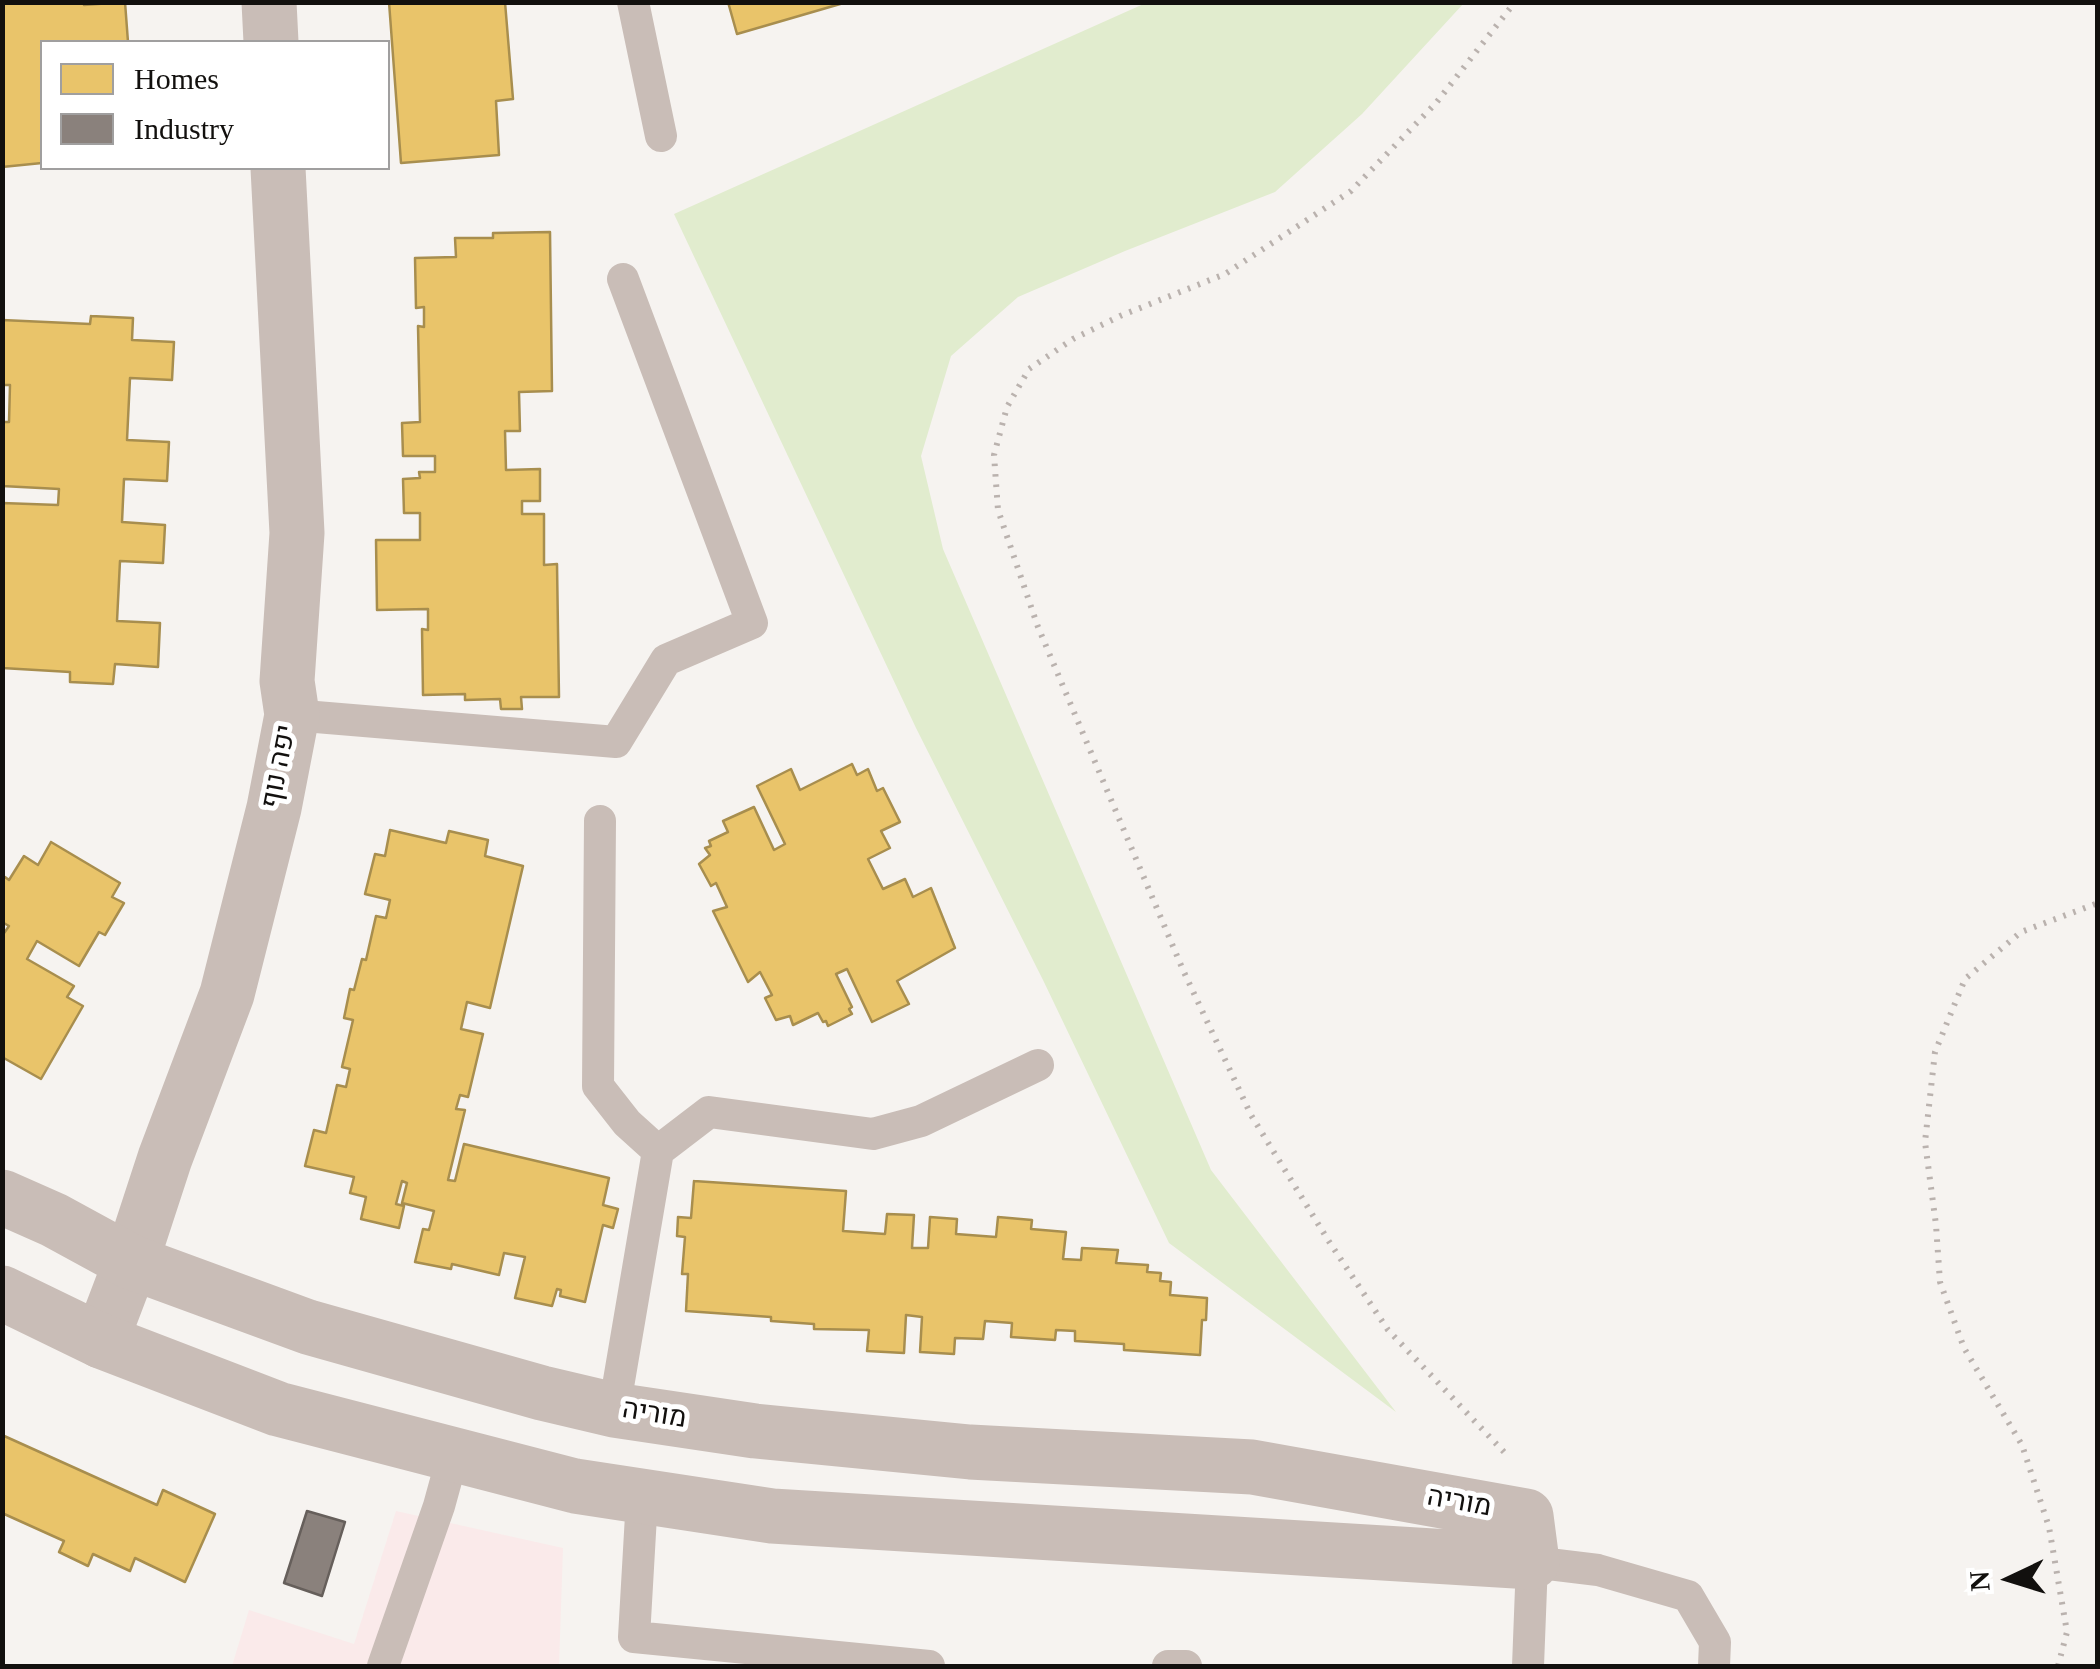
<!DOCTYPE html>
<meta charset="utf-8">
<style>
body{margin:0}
#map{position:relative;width:2100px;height:1669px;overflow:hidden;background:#f6f3f0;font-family:Georgia,serif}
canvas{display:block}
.frame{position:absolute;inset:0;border:5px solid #12100e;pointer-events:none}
.legend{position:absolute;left:40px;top:40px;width:350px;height:130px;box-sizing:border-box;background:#fff;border:2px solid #a09f9f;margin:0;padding:12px 18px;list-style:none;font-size:30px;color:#12100e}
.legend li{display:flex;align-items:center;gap:20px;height:50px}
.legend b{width:50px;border:2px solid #a09f9f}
.north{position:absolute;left:1960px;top:1529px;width:100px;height:100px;-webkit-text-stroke:8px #fff;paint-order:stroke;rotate:266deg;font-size:28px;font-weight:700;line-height:40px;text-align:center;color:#12100e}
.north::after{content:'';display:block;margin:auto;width:35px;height:45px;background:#12100e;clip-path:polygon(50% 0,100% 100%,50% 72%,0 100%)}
</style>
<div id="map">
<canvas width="2100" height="1669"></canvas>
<div class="frame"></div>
<ul class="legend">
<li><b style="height:28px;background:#e9c46a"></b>Homes</li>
<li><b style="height:28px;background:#8a817c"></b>Industry</li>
</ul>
<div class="north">N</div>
</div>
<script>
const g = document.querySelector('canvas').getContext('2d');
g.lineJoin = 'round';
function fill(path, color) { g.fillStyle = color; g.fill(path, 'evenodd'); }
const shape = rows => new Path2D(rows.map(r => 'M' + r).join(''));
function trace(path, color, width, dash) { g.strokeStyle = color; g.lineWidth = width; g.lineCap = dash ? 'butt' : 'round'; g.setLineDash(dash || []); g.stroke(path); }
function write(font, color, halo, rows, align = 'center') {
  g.font = font + ' Georgia,Heebo,serif'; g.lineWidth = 10; g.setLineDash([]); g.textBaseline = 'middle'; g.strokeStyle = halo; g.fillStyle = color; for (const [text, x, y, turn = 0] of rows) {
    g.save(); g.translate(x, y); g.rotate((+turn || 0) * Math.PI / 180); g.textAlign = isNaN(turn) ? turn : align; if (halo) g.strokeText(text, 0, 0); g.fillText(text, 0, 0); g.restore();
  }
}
fill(shape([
 [396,1511,563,1548,559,1666,232,1666,249,1610,354,1644]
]), '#faeaea');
fill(shape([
 [1148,2,1464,3,1362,114,1275,192,1125,251,1018,297,951,356,921,456,943,549,1211,1170,1396,1412,1169,1243,1043,980,916,728,674,214]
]), '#e1ecce');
const homes = shape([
 [2,2,84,2,84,5,125,2,128,42,42,42,42,163,2,167,2,2],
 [389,2,505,2,513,99,496,101,499,155,401,163,389,2],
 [728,2,847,2,737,34,728,2],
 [550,232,552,391,519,392,520,431,505,431,506,470,540,469,540,501,522,501,522,514,544,514,544,565,557,564,559,697,521,697,522,709,501,709,500,699,465,700,465,694,423,695,422,629,428,630,428,609,377,610,376,540,420,540,420,513,404,513,403,479,420,478,419,472,435,472,435,456,403,456,402,423,420,422,418,326,424,327,424,307,416,308,415,258,456,257,455,238,493,238,493,233,550,232],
 [91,316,133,318,132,340,174,342,172,380,130,378,127,440,169,442,167,481,124,479,122,522,165,525,163,563,120,561,117,621,160,623,158,667,115,664,113,684,70,682,70,672,2,668,2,503,58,505,59,489,2,486,2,422,9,422,10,385,2,385,2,320,90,324,91,316],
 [852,764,857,775,868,769,877,791,883,788,900,822,881,831,890,848,868,859,883,889,905,879,913,897,931,888,955,948,897,981,909,1004,872,1022,847,969,836,974,852,1007,849,1009,852,1014,828,1026,826,1021,823,1022,818,1013,793,1025,790,1016,776,1020,765,998,772,995,760,972,748,982,713,911,727,907,716,883,711,886,699,864,710,855,705,848,711,846,709,841,728,832,723,821,754,807,774,850,785,844,757,786,791,769,800,790,852,764],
 [390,830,446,843,449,831,488,840,485,856,523,866,490,1008,467,1002,461,1029,483,1034,468,1097,460,1095,456,1109,465,1110,448,1180,455,1181,464,1144,609,1178,603,1205,618,1209,613,1228,603,1225,585,1302,560,1296,561,1290,557,1289,552,1306,515,1298,525,1257,504,1253,499,1275,452,1264,451,1269,415,1262,423,1229,429,1230,434,1211,402,1203,407,1183,402,1181,396,1204,404,1206,399,1228,361,1219,366,1197,350,1193,354,1177,305,1166,314,1130,326,1133,337,1085,346,1087,350,1069,342,1067,353,1020,344,1018,350,989,354,990,362,959,366,960,376,916,386,918,390,900,365,894,375,854,385,856,390,830],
 [51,842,120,883,112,897,124,903,105,935,99,932,79,966,37,941,27,959,74,986,67,997,83,1006,41,1079,2,1057,2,936,9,926,2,922,2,881,5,877,9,880,24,856,38,865,51,842],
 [694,1181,846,1191,843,1231,885,1234,887,1214,914,1215,912,1248,928,1248,930,1217,957,1219,956,1234,996,1237,998,1217,1032,1220,1031,1229,1066,1232,1063,1259,1081,1260,1082,1248,1118,1250,1116,1263,1148,1265,1147,1272,1161,1273,1160,1281,1171,1282,1170,1295,1207,1298,1206,1320,1202,1320,1200,1355,1124,1350,1124,1344,1075,1341,1075,1331,1056,1330,1055,1340,1011,1337,1012,1323,985,1321,983,1339,955,1338,954,1354,920,1352,922,1317,906,1315,904,1353,867,1351,869,1330,814,1329,814,1324,771,1321,771,1317,686,1311,688,1274,682,1274,685,1237,677,1236,678,1217,691,1218,694,1181],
 [2,1435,157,1505,163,1490,215,1514,185,1582,135,1558,130,1571,93,1554,88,1566,59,1552,64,1541,2,1513,2,1435]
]);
fill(homes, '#e9c46a');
trace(homes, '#a88e4e', 2.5);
const industry = shape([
 [307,1511,345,1522,322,1596,284,1583,307,1511]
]);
fill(industry, '#8a817c');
trace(industry, '#665f5b', 2.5);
trace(shape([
 [1504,1452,1388,1330,1328,1240,1251,1115,1183,970,1038,627,998,510,994,455,1007,407,1029,369,1073,339,1120,316,1225,274,1351,191,1436,103,1515,2],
 [2058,1666,2067,1632,2049,1527,2022,1445,1964,1348,1940,1282,1936,1225,1925,1142,1935,1052,1965,979,2021,932,2098,903]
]), '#bab2ae', 6, [2.5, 8]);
trace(shape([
 [633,2,661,136],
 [292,715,616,742,666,660,752,623,623,279],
 [600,821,598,1086,627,1123,658,1151,614,1410],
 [658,1151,709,1112,873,1134,921,1121,1038,1065],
 [642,1498,634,1637,929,1666],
 [383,1666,439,1506,453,1455],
 [1168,1666,1186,1666],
 [1528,1666,1532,1562,1598,1570,1688,1596,1715,1642,1714,1666]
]), '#c9bdb7', 32);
trace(shape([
 [269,2,271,42],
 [101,1341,131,1262,165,1158,227,994,274,808,292,715,287,681,297,533,278,168]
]), '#c9bdb7', 55);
trace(shape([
 [2,1197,54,1220,131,1262,308,1327,542,1393,614,1410,755,1431,970,1452,1252,1467,1526,1516,1532,1562,772,1516,575,1486,278,1409,101,1341,2,1293]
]), '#c9bdb7', 55);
write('28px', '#12100e', '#fff', [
 ["יפה נוף",281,767,-79],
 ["מוריה",654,1416,9],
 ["מוריה",1459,1504,10]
]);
</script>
